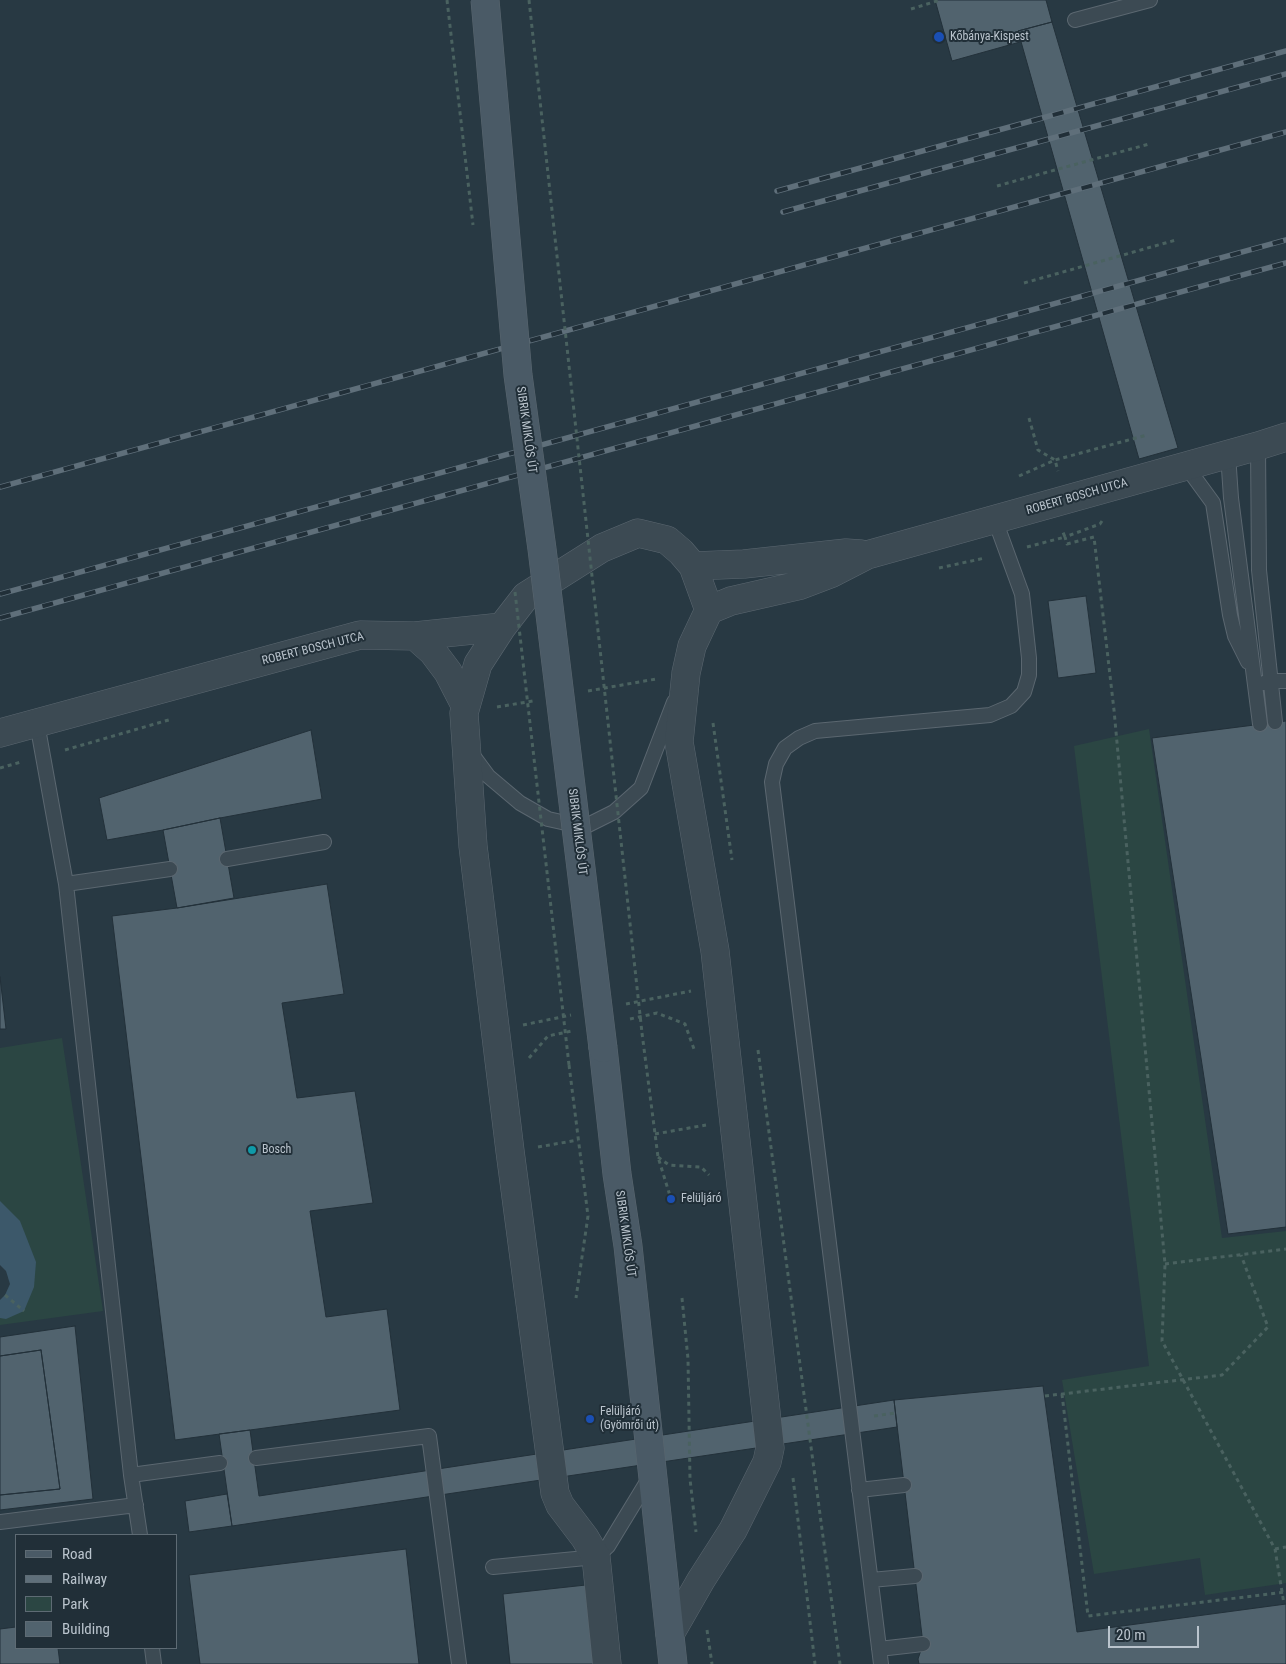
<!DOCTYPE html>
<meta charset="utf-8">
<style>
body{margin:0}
#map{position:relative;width:1286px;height:1664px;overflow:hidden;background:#283943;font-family:"Roboto Condensed",sans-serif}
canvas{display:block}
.legend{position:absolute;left:15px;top:1534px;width:162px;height:115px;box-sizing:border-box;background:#212f38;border:1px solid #5e6b74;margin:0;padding:6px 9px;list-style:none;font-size:15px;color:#bac4cd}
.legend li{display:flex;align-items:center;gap:10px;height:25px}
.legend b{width:25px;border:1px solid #5e6b74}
.scale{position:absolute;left:1108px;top:1626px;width:91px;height:22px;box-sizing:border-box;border:2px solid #bac4cd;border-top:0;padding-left:6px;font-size:15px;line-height:18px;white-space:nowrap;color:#bac4cd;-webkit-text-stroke:4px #212f38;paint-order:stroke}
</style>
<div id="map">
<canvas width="1286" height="1664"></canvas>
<ul class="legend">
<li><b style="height:6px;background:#4a5a66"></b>Road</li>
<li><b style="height:6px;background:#5f6f7a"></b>Railway</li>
<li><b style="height:14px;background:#2b4643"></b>Park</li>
<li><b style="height:14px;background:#51636e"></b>Building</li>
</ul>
<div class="scale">20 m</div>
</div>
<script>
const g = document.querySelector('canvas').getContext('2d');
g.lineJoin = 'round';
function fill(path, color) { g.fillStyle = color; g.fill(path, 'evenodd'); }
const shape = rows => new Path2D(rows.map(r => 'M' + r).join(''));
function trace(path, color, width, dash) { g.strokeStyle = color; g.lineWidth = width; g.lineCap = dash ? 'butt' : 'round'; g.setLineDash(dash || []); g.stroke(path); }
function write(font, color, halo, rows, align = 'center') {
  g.font = font + ' "Roboto Condensed",sans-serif'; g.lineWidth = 4; g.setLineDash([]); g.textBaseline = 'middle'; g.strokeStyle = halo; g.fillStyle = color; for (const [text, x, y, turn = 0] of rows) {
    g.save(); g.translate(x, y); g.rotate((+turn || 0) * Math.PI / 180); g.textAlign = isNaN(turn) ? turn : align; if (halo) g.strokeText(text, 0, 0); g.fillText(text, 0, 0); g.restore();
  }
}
fill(shape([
 [1149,729,1222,1238,1286,1231,1286,1583,1205,1595,1200,1558,1094,1574,1062,1380,1149,1366,1074,746],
 [62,1038,103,1311,0,1325,0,1048]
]), '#2b4643');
fill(shape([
 [0,1201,20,1221,36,1262,34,1287,24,1311,6,1319,0,1318]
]), '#3c586a');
fill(shape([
 [0,1265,6,1271,10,1284,5,1295,0,1300]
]), '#283943');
const building = shape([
 [935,0,1046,0,1052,22,1018,31,1020,42,952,61,935,0],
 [1052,22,1178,448,1139,459,1018,31,1052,22],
 [1086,596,1096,673,1058,678,1048,601,1086,596],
 [1286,721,1286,1227,1228,1234,1152,738,1286,721],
 [311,730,322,799,220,818,163,830,107,840,99,798,311,730],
 [220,818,234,898,177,908,163,830,220,818],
 [327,884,344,994,282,1003,297,1098,355,1091,373,1203,310,1211,326,1317,387,1309,400,1410,175,1440,112,916,177,908,327,884],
 [0,977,6,1029,0,1029,0,977],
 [75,1326,93,1499,0,1510,0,1495,60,1489,41,1350,0,1356,0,1337,75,1326],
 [41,1350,60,1489,0,1495,0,1356,41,1350],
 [1043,1386,1077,1632,1286,1604,1286,1664,919,1664,918,1659,923,1644,894,1400,1043,1386],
 [894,1400,897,1427,232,1526,219,1434,250,1430,259,1496,894,1400],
 [227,1494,232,1526,189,1532,185,1501,227,1494],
 [406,1549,419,1664,200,1664,189,1575,406,1549],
 [586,1585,595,1664,510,1664,503,1594,586,1585],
 [16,1627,16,1648,58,1648,60,1664,0,1664,0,1629,16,1627]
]);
fill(building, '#51636e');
trace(building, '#23313a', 1);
const lane = shape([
 [1075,20,1150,0],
 [1258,446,1259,570,1275,722],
 [1228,454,1231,498,1260,724],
 [1186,466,1213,503,1230,615,1235,636,1248,662],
 [1264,683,1271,681,1286,681],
 [37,723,66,884,131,1475,140,1535],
 [471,753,488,776,520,803,548,819,584,827,614,812,641,788,674,702],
 [227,859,324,842],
 [66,884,170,869],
 [256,1458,429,1436,459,1664],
 [131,1475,220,1463],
 [859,1490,904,1485],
 [0,1522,136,1505],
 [493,1567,596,1557,608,1546,650,1477],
 [871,1580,915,1576],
 [152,1648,154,1664],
 [879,1649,923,1644],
 [881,1664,772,782,776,764,785,748,799,738,815,731,990,715,1011,706,1024,692,1029,675,1029,658,1022,594,995,520]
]);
const street = shape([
 [693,566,744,564,846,553,861,554],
 [709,610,731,601,801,585,830,574,867,555,1258,446,1286,437],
 [415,636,433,652,448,672,465,705],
 [0,733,360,635,415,636,502,627],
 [607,1664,596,1557,585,1538,560,1505,555,1493,510,1151,473,846,464,713,478,664,502,627,526,596,602,548,638,533,667,540,681,552,693,566,709,610,692,646,686,673,679,742,715,951,770,1448,767,1462,733,1530,701,1580,670,1634]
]);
const secondary = shape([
 [603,1048,617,1174,628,1246,673,1664]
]);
trace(lane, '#5b6770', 16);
trace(street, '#5b6770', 29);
trace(secondary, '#5b6770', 29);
trace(shape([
 [911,9,940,0],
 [997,186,1149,144],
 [1024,283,1176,240],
 [1029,418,1038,450,1055,460,1058,471],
 [1019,476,1055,460,1147,435],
 [1102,521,1100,524,1065,537,1067,544,1094,537,1114,710,1165,1264,1162,1341,1275,1549,1284,1604],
 [1027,547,1065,537,1062,530],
 [939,568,985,558],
 [588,691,656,679],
 [497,707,533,701],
 [713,723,732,860],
 [65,750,172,719],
 [0,768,21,762],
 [626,1004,691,991],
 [630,1019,657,1013,685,1024,694,1049],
 [523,1025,571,1015],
 [642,1033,658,1157,671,1199],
 [758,1050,840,1664],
 [529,1058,548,1036,572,1031],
 [569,1065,588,1216,576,1298],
 [655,1134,706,1125],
 [538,1147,578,1140],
 [658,1157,669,1165,701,1167,709,1175],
 [1165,1264,1286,1249],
 [5,1295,24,1311],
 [682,1298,688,1359,690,1479,696,1532],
 [1062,1394,1088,1616,1286,1592],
 [1045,1396,1222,1375,1268,1327,1241,1255],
 [874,1416,895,1413],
 [793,1478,815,1664],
 [1275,1549,1286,1547],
 [707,1630,712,1664]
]), '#4a6260', 3, [4, 4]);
trace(lane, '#3c4a53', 14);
trace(street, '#3c4a53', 28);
trace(secondary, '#4a5a66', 28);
const rail = shape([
 [777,191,1286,51],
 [783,212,1286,74],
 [0,487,1286,132],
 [0,594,1286,240],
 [0,618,1286,263]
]);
trace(rail, '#5f6f7a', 5.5);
trace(rail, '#212f38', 4, [11]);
const secondaryBridge = shape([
 [485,0,518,375,542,549,603,1048]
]);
trace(secondaryBridge, '#5b6770', 29, []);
trace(shape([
 [447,0,473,225],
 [529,0,642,1033],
 [515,592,569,1065]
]), '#4a6260', 3, [4, 4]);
trace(secondaryBridge, '#4a5a66', 28);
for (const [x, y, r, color] of [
 [939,37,6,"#1a4fb4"],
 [252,1150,5,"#0f9aa8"],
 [671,1199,5,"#1a4fb4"],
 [590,1419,5,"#1a4fb4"]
]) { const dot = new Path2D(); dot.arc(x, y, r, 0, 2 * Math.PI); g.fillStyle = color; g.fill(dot); trace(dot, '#212f38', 2); }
write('12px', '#bac4cd', '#212f38', [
 ["Kőbánya-Kispest",950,37],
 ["Bosch",262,1150],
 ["Felüljáró",681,1199],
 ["Felüljáró",600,1412],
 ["(Gyömrői út)",600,1426]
], 'left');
write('12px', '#bac4cd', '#212f38', [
 ["SIBRIK MIKLÓS ÚT",526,430,82],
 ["ROBERT BOSCH UTCA",1077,497,-16],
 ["ROBERT BOSCH UTCA",313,649,-14],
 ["SIBRIK MIKLÓS ÚT",577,832,83],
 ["SIBRIK MIKLÓS ÚT",625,1234,82]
]);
</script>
